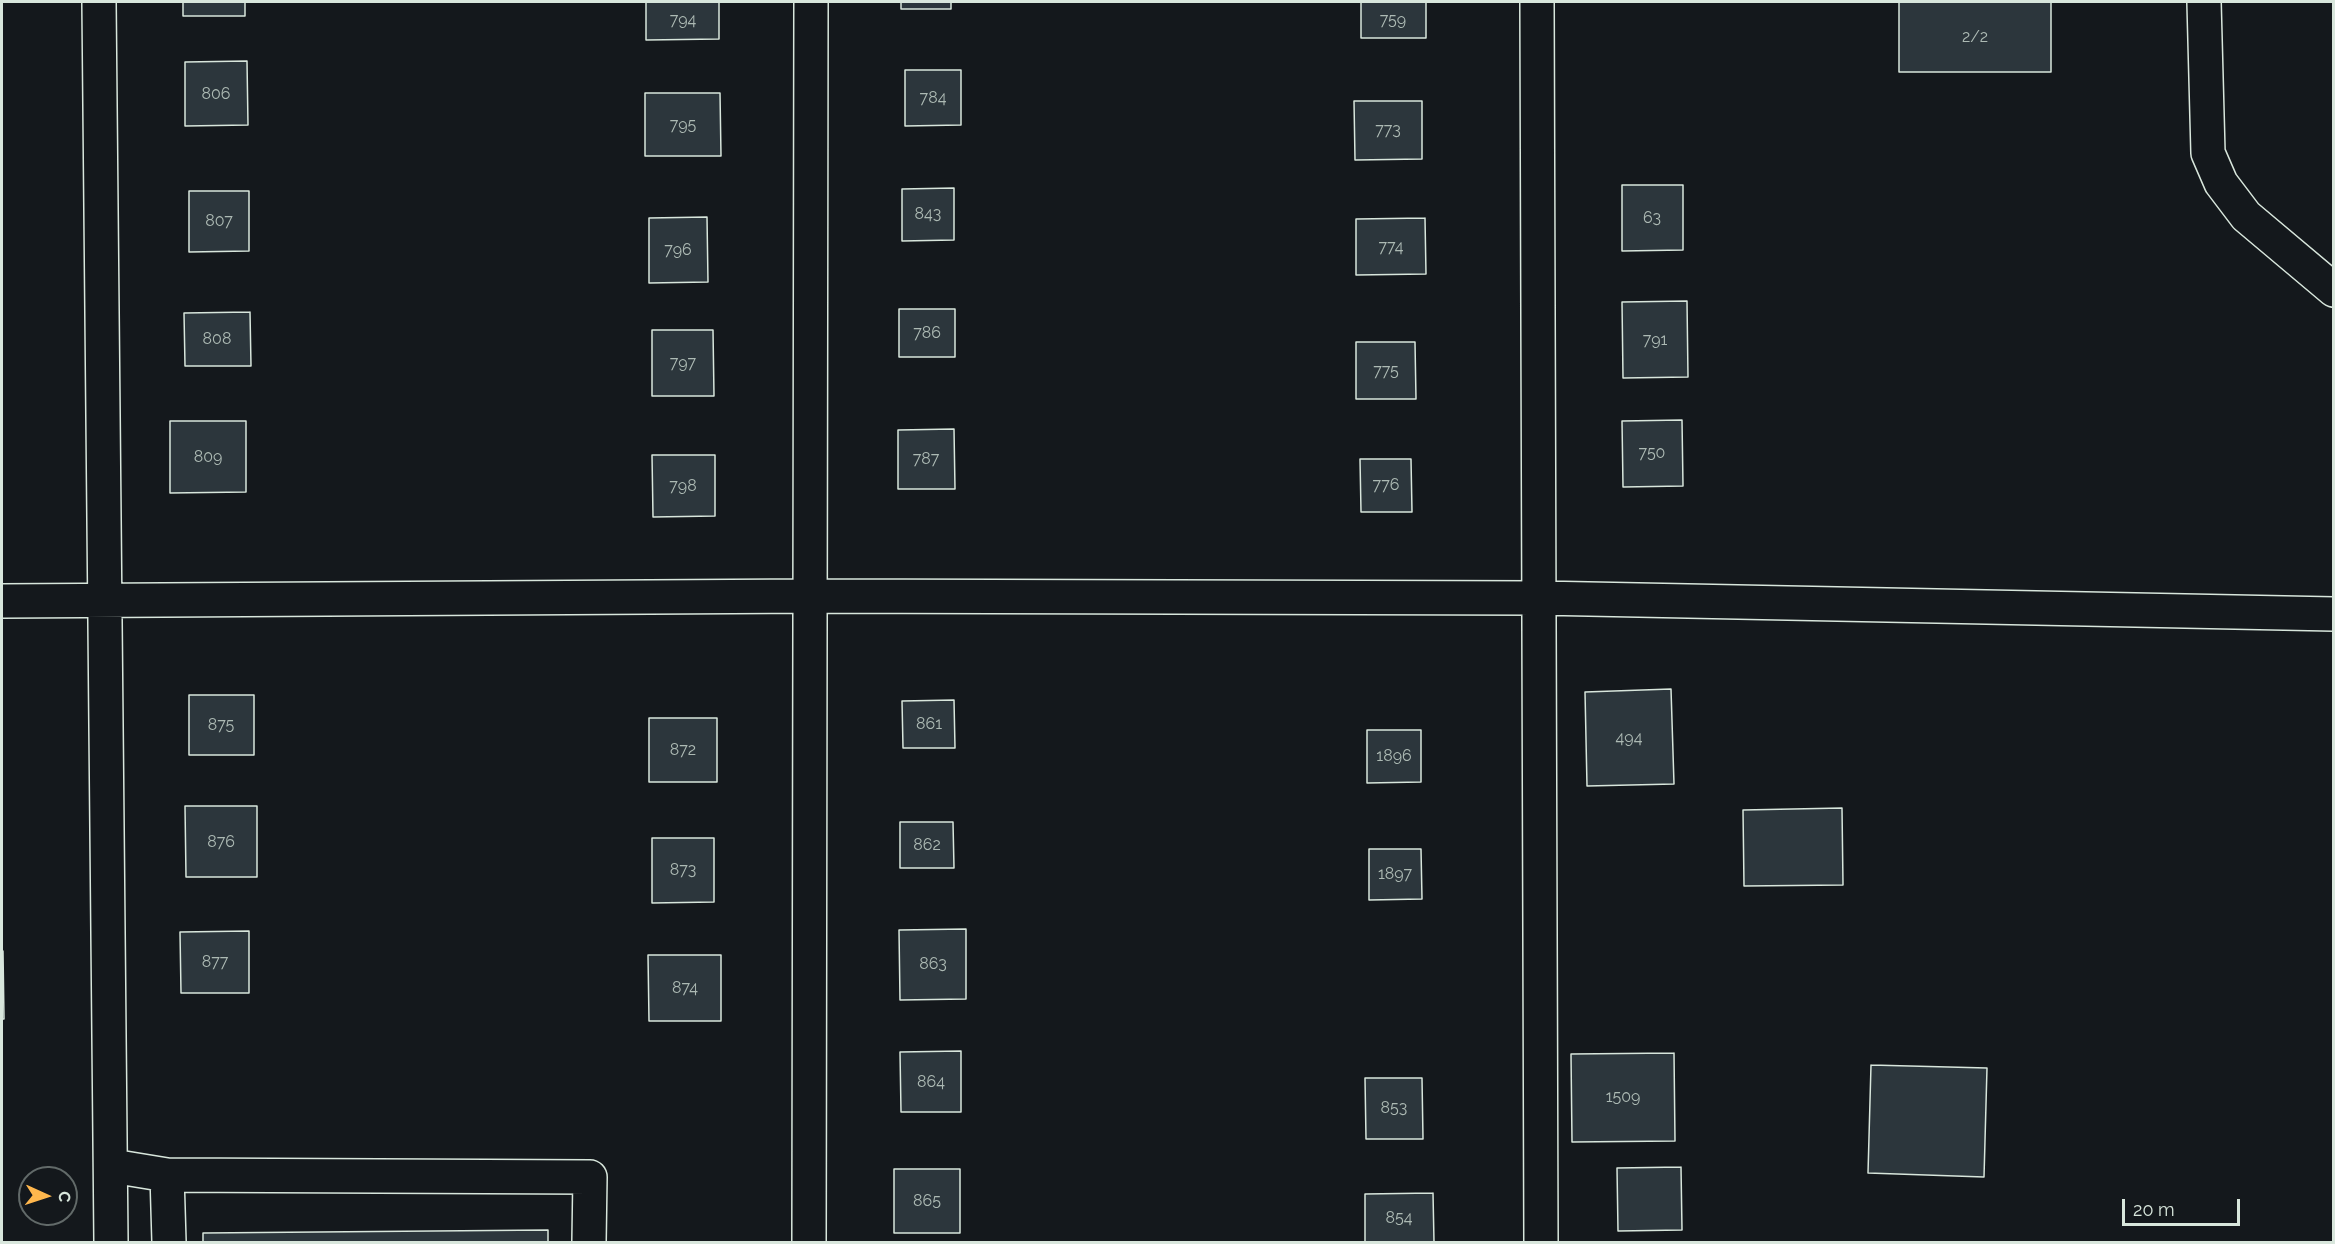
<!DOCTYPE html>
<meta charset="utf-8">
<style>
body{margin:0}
#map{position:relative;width:2335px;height:1244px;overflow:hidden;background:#14181c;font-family:Raleway,sans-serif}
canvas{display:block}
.frame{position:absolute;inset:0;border:3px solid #d8e6dc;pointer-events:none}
.north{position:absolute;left:18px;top:1166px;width:60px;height:60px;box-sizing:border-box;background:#14181c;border:2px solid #626a69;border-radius:50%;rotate:93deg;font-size:16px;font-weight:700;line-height:24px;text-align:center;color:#d8e6dc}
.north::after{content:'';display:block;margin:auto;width:21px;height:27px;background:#ffb74d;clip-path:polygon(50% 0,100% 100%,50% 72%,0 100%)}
.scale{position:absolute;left:2122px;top:1199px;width:118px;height:27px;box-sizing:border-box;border:3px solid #d8e6dc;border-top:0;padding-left:8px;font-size:18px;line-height:21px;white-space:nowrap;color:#d8e6dc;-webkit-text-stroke:4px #14181c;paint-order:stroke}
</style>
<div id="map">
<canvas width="2335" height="1244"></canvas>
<div class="frame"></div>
<div class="north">С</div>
<div class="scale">20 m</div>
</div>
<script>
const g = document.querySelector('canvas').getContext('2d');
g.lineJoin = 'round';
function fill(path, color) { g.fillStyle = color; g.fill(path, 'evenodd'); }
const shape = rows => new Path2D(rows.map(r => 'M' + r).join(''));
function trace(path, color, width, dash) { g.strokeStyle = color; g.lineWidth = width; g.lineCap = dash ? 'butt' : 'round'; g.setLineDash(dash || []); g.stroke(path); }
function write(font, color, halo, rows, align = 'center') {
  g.font = font + ' Raleway,sans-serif'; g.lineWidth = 4.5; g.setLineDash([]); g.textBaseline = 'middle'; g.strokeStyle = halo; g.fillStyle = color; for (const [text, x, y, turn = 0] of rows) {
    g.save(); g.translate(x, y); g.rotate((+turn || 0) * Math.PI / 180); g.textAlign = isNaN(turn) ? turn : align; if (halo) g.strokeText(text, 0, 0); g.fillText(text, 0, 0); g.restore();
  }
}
const building = shape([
 [183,2,245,2,245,16,183,16,183,2],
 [646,2,719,2,719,39,646,40,646,2],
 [901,2,951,2,951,9,901,9,901,2],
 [1361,2,1426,2,1426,38,1361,38,1361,2],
 [1899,2,2051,2,2051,72,1899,72,1899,2],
 [247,61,248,125,185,126,185,62,247,61],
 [905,70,961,70,961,125,905,126,905,70],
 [645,93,720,93,721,156,645,156,645,93],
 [1354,101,1422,101,1422,159,1355,160,1354,101],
 [1622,185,1683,185,1683,250,1622,251,1622,185],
 [954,188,954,240,902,241,902,189,954,188],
 [189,191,249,191,249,251,189,252,189,191],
 [707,217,708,282,649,283,649,218,707,217],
 [1425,218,1426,274,1356,275,1356,219,1425,218],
 [1687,301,1688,377,1623,378,1622,302,1687,301],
 [899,309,955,309,955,357,899,357,899,309],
 [250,312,251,366,185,366,184,313,250,312],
 [652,330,713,330,714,396,652,396,652,330],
 [1356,342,1415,342,1416,399,1356,399,1356,342],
 [1682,420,1683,486,1623,487,1622,421,1682,420],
 [170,421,246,421,246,492,170,493,170,421],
 [954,429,955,489,898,489,898,430,954,429],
 [652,455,715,455,715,516,653,517,652,455],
 [1360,459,1411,459,1412,512,1361,512,1360,459],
 [1671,689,1674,784,1587,786,1585,692,1671,689],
 [189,695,254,695,254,755,189,755,189,695],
 [954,700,955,748,903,748,902,701,954,700],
 [649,718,717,718,717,782,649,782,649,718],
 [1367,730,1421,730,1421,782,1367,783,1367,730],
 [185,806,257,806,257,877,186,877,185,806],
 [1842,808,1843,885,1744,886,1743,810,1842,808],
 [900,822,953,822,954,868,900,868,900,822],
 [652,838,714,838,714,902,652,903,652,838],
 [1369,849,1421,849,1422,899,1369,900,1369,849],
 [966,929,966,999,900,1000,899,930,966,929],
 [249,931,249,993,181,993,180,932,249,931],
 [2,951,3,951,4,1019,2,1019,2,951],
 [648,955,721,955,721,1021,649,1021,648,955],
 [961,1051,961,1112,901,1112,900,1052,961,1051],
 [1674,1053,1675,1141,1572,1142,1571,1054,1674,1053],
 [1871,1065,1987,1068,1984,1177,1868,1173,1871,1065],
 [1365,1078,1422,1078,1423,1139,1366,1139,1365,1078],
 [1681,1167,1682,1230,1618,1231,1617,1168,1681,1167],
 [894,1169,960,1169,960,1233,894,1233,894,1169],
 [1433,1193,1434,1242,1365,1242,1365,1194,1433,1193],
 [548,1230,548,1242,203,1242,203,1233,548,1230]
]);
fill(building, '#2c363c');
trace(building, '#d8e6dc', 1.5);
const minor = shape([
 [99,2,111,1242],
 [1537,2,1541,1242],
 [2204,2,2208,153,2221,183,2246,216,2334,290],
 [2,601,812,596,1539,598,2334,614],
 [112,1166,167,1175,590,1177,589,1242],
 [167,1175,169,1242],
 [809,1242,811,2]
]);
trace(minor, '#d8e6dc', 36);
trace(minor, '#14181c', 33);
write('16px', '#adbab4', null, [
 ["794",683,20],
 ["759",1393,20],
 ["2/2",1975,37],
 ["806",216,94],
 ["784",933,98],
 ["795",683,125],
 ["773",1388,130],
 ["843",928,214],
 ["63",1652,218],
 ["807",219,221],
 ["774",1391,247],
 ["796",678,250],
 ["786",927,333],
 ["808",217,339],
 ["791",1655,340],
 ["797",683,363],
 ["775",1386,371],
 ["750",1652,453],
 ["809",208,457],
 ["787",926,459],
 ["776",1386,485],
 ["798",683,486],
 ["861",929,724],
 ["875",221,725],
 ["494",1629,738],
 ["872",683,750],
 ["1896",1394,756],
 ["876",221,842],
 ["862",927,845],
 ["873",683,870],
 ["1897",1395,874],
 ["877",215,962],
 ["863",933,964],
 ["874",685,988],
 ["864",931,1082],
 ["1509",1623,1097],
 ["853",1394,1108],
 ["865",927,1201],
 ["854",1399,1218]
]);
</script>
